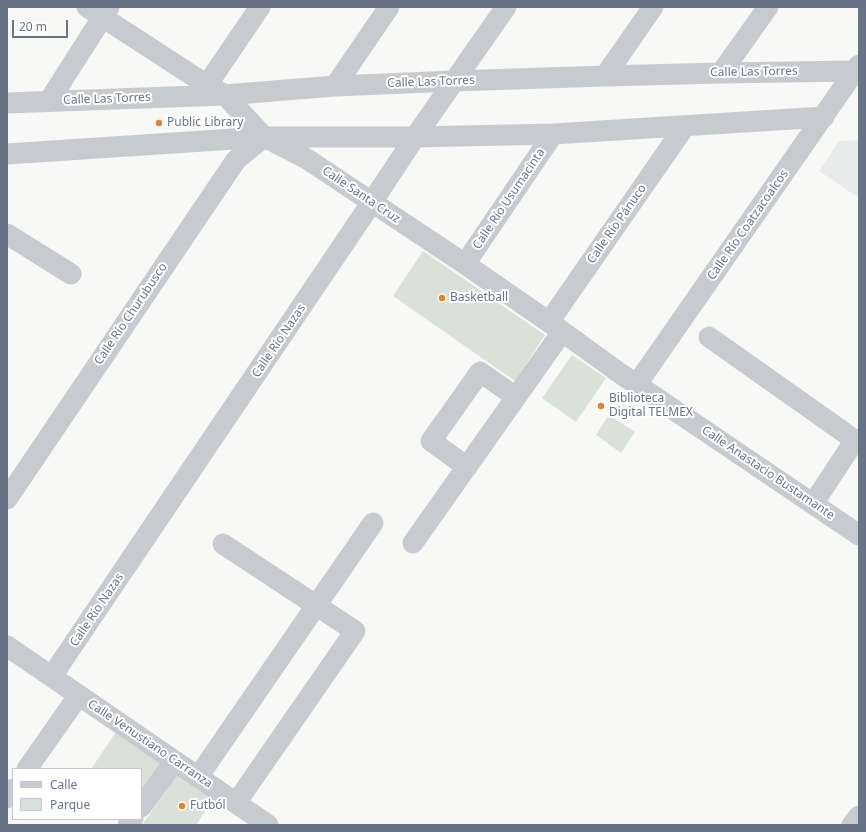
<!DOCTYPE html>
<meta charset="utf-8">
<style>
body{margin:0}
#map{position:relative;width:866px;height:832px;overflow:hidden;background:#f8f9f7;font-family:"Noto Sans",sans-serif}
canvas{display:block}
.frame{position:absolute;inset:0;border:8px solid #687387;pointer-events:none}
.legend{position:absolute;left:12px;top:768px;width:130px;height:52px;box-sizing:border-box;background:#fff;border:1px solid #c3c7cf;margin:0;padding:5px 7px;list-style:none;font-size:12px;color:#687387}
.legend li{display:flex;align-items:center;gap:8px;height:20px}
.legend b{width:20px;border:1px solid #c3c7cf}
.scale{position:absolute;left:12px;top:20px;width:56px;height:18px;box-sizing:border-box;border:2px solid #687387;border-top:0;padding-left:5px;font-size:12px;line-height:14px;white-space:nowrap;color:#687387;-webkit-text-stroke:3px #fff;paint-order:stroke}
</style>
<div id="map">
<canvas width="866" height="832"></canvas>
<div class="frame"></div>
<ul class="legend">
<li><b style="height:5px;background:#c7cace"></b>Calle</li>
<li><b style="height:11px;background:#d9e1d8"></b>Parque</li>
</ul>
<div class="scale">20 m</div>
</div>
<script>
const g = document.querySelector('canvas').getContext('2d');
g.lineJoin = 'round';
function fill(path, color) { g.fillStyle = color; g.fill(path, 'evenodd'); }
const shape = rows => new Path2D(rows.map(r => 'M' + r).join(''));
function trace(path, color, width, dash) { g.strokeStyle = color; g.lineWidth = width; g.lineCap = dash ? 'butt' : 'round'; g.setLineDash(dash || []); g.stroke(path); }
function write(font, color, halo, rows, align = 'center') {
  g.font = font + ' "Noto Sans",sans-serif'; g.lineWidth = 4; g.setLineDash([]); g.textBaseline = 'middle'; g.strokeStyle = halo; g.fillStyle = color; for (const [text, x, y, turn = 0] of rows) {
    g.save(); g.translate(x, y); g.rotate((+turn || 0) * Math.PI / 180); g.textAlign = isNaN(turn) ? turn : align; if (halo) g.strokeText(text, 0, 0); g.fillText(text, 0, 0); g.restore();
  }
}
fill(shape([
 [859,140,859,198,819,171,839,141]
]), '#e9eaea');
fill(shape([
 [423,251,545,335,515,381,393,296],
 [572,355,606,378,576,422,542,398],
 [609,415,635,432,621,453,596,435],
 [118,729,168,764,141,801,141,769,91,769],
 [178,774,213,799,196,825,142,825]
]), '#d9e1d8');
trace(shape([
 [87,7,207,85,225,95,264,137,307,159,465,264,549,322,621,374,859,535],
 [721,73,768,7],
 [605,76,653,7],
 [207,85,260,7],
 [335,86,389,7],
 [49,101,109,7],
 [7,103,225,95,335,86,454,81,605,76,721,73,854,71],
 [7,154,264,137,415,137,553,134,824,117],
 [7,234,71,274],
 [465,264,553,134],
 [549,322,685,126],
 [709,337,859,443],
 [637,384,859,65],
 [467,467,431,441,480,372,516,397],
 [7,499,236,160,264,137],
 [813,504,855,440],
 [413,543,562,332],
 [223,544,355,631,236,803],
 [7,646,268,825],
 [52,676,372,202,415,137,506,7],
 [27,769,79,695],
 [198,777,373,523],
 [7,798,13,789],
 [141,807,175,761],
 [128,825,133,819],
 [852,825,859,816]
]), '#c7cace', 21);
for (const [x, y, r, color] of [
 [159,123,4,"#e2812e"],
 [442,298,4,"#e2812e"],
 [601,406,4,"#e2812e"],
 [182,806,4,"#e2812e"]
]) { const dot = new Path2D(); dot.arc(x, y, r, 0, 2 * Math.PI); g.fillStyle = color; g.fill(dot); trace(dot, '#fff', 1.5); }
write('12px', '#687387', '#fff', [
 ["Calle Las Torres",754,72,-1],
 ["Calle Las Torres",431,82,-2],
 ["Calle Las Torres",107,99,-2],
 ["Calle Santa Cruz",361,195,34],
 ["Calle Río Usumacinta",509,199,-56],
 ["Calle Río Pánuco",617,224,-55],
 ["Calle Río Coatzacoalcos",748,225,-55],
 ["Calle Río Churubusco",131,314,-56],
 ["Calle Río Nazas",279,341,-56],
 ["Calle Anastacio Bustamante",768,473,34],
 ["Calle Río Nazas",97,610,-56],
 ["Calle Venustiano Carranza",150,744,34]
]);
write('12px', '#687387', '#fff', [
 ["Public Library",167,123],
 ["Basketball",450,298],
 ["Biblioteca",609,399],
 ["Digital TELMEX",609,413],
 ["Futból",190,806]
], 'left');
</script>
